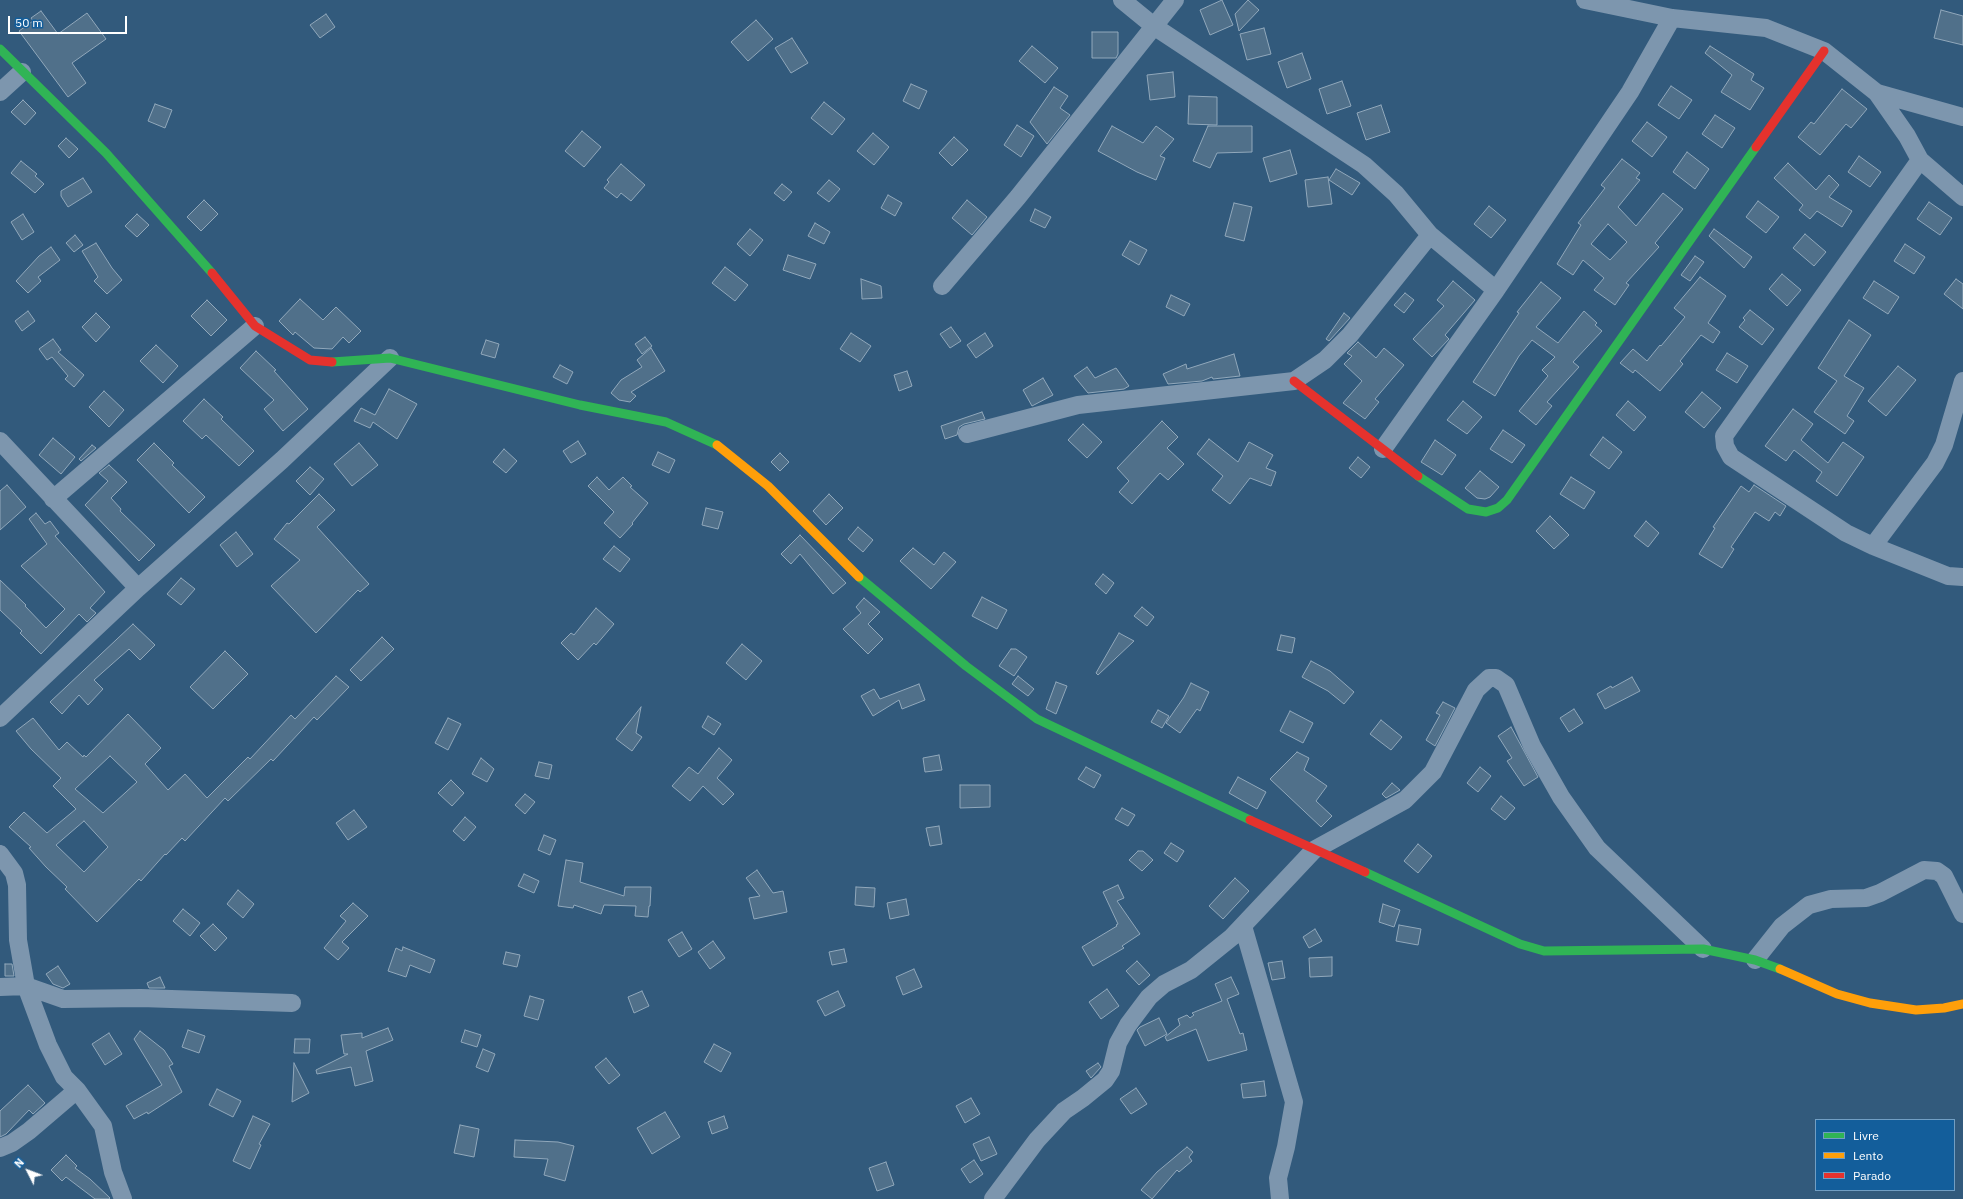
<!DOCTYPE html>
<style>
body{margin:0}
#map{position:relative;width:1963px;height:1199px;overflow:hidden;background:#325a7c;font-family:"IBM Plex Sans",sans-serif}
canvas{display:block}
.legend{position:absolute;left:1815px;top:1119px;width:140px;height:72px;box-sizing:border-box;background:#135e9b;border:1px solid #719ec3;margin:0;padding:5px 7px;list-style:none;font-size:12px;color:#fff}
.legend li{display:flex;align-items:center;gap:8px;height:20px}
.legend b{width:20px;border:1px solid #719ec3}
.north{position:absolute;left:8px;top:1151px;width:40px;height:40px;-webkit-text-stroke:3px #135e9b;paint-order:stroke;rotate:312deg;font-size:11px;font-weight:700;line-height:16px;text-align:center;color:#fff}
.north::after{content:'';display:block;margin:auto;width:14px;height:18px;background:#fff;clip-path:polygon(50% 0,100% 100%,50% 72%,0 100%)}
.scale{position:absolute;left:8px;top:16px;width:119px;height:18px;box-sizing:border-box;border:2px solid #fff;border-top:0;padding-left:5px;font-size:12px;line-height:14px;white-space:nowrap;color:#fff;-webkit-text-stroke:3px #135e9b;paint-order:stroke}
</style>
<div id="map">
<canvas width="1963" height="1199"></canvas>
<ul class="legend">
<li><b style="height:5px;background:#30b455"></b>Livre</li>
<li><b style="height:5px;background:#ff9f0a"></b>Lento</li>
<li><b style="height:5px;background:#e5322d"></b>Parado</li>
</ul>
<div class="north">N</div>
<div class="scale">50 m</div>
</div>
<script>
const g = document.querySelector('canvas').getContext('2d');
g.lineJoin = 'round';
function fill(path, color) { g.fillStyle = color; g.fill(path, 'evenodd'); }
const shape = rows => new Path2D(rows.map(r => 'M' + r).join(''));
function trace(path, color, width, dash) { g.strokeStyle = color; g.lineWidth = width; g.lineCap = dash ? 'butt' : 'round'; g.setLineDash(dash || []); g.stroke(path); }
const building = shape([
 [1222,0,1233,25,1210,35,1200,10,1222,0],
 [1248,0,1259,10,1239,31,1235,14,1248,0],
 [1941,10,1963,16,1963,45,1934,38,1941,10],
 [41,11,58,34,87,13,106,39,72,63,86,83,68,97,19,31,33,21,31,18,41,11],
 [326,14,335,27,320,38,310,25,326,14],
 [756,20,773,39,748,61,731,42,756,20],
 [1264,28,1271,54,1247,60,1240,34,1264,28],
 [1092,32,1118,32,1118,54,1116,58,1092,58,1092,32],
 [792,38,808,63,791,73,775,48,792,38],
 [1032,46,1058,68,1045,83,1019,61,1032,46],
 [1710,46,1754,74,1751,80,1764,88,1750,110,1721,92,1732,75,1705,53,1710,46],
 [1302,53,1311,79,1287,88,1278,62,1302,53],
 [1173,72,1175,97,1150,100,1147,75,1173,72],
 [1342,81,1351,106,1327,114,1319,89,1342,81],
 [911,84,927,91,919,109,903,101,911,84],
 [1671,86,1692,100,1679,119,1658,105,1671,86],
 [1054,87,1068,96,1060,108,1070,115,1047,144,1030,122,1054,87],
 [1842,89,1867,109,1851,128,1846,124,1820,155,1798,137,1811,122,1814,124,1842,89],
 [1189,96,1217,97,1217,125,1188,124,1189,96],
 [23,100,36,113,25,125,11,112,23,100],
 [824,102,845,119,832,135,811,118,824,102],
 [155,104,172,110,165,128,148,121,155,104],
 [1381,105,1390,132,1366,140,1357,113,1381,105],
 [1715,115,1735,128,1722,148,1702,134,1715,115],
 [1647,122,1667,137,1652,157,1632,141,1647,122],
 [1017,125,1034,136,1021,157,1004,145,1017,125],
 [1112,126,1143,143,1156,126,1174,139,1160,156,1165,158,1156,180,1137,172,1098,151,1112,126],
 [1208,126,1252,126,1252,152,1217,153,1210,168,1193,161,1208,126],
 [582,131,601,147,584,167,565,151,582,131],
 [873,133,889,147,874,165,857,151,873,133],
 [954,137,968,150,952,166,939,153,954,137],
 [66,138,78,149,69,158,58,146,66,138],
 [1290,150,1297,174,1270,182,1263,158,1290,150],
 [1687,152,1709,169,1695,189,1673,172,1687,152],
 [1859,156,1881,172,1870,187,1848,172,1859,156],
 [1622,159,1640,173,1636,178,1640,180,1618,207,1636,226,1663,193,1683,209,1655,243,1659,247,1626,283,1629,285,1615,305,1594,290,1604,278,1583,260,1573,275,1557,264,1581,225,1578,223,1605,188,1601,185,1622,159],
 [1608,224,1627,242,1610,260,1591,244,1608,224],
 [21,161,37,174,35,176,44,184,35,193,11,173,21,161],
 [1788,163,1816,190,1829,175,1839,185,1829,197,1852,211,1842,227,1817,211,1810,219,1799,210,1803,205,1774,178,1788,163],
 [621,164,645,185,631,201,621,193,617,198,604,188,609,182,607,180,621,164],
 [1336,169,1360,183,1352,195,1329,180,1336,169],
 [1328,177,1332,204,1308,207,1305,180,1328,177],
 [83,178,92,192,68,207,61,196,61,191,83,178],
 [829,180,840,189,829,202,817,193,829,180],
 [782,184,792,192,784,201,774,193,782,184],
 [888,195,902,203,895,216,881,208,888,195],
 [204,200,218,214,201,231,187,217,204,200],
 [967,200,987,217,972,235,952,218,967,200],
 [1758,201,1779,217,1766,233,1746,217,1758,201],
 [1929,202,1952,218,1940,235,1917,219,1929,202],
 [1234,203,1252,207,1244,241,1225,236,1234,203],
 [1489,206,1506,220,1491,238,1474,224,1489,206],
 [1035,209,1051,217,1045,228,1030,221,1035,209],
 [23,214,34,232,22,240,11,222,23,214],
 [137,214,149,225,137,237,125,226,137,214],
 [815,223,830,232,824,244,808,236,815,223],
 [750,229,763,240,750,256,737,244,750,229],
 [1714,229,1752,257,1744,268,1709,236,1714,229],
 [1805,234,1826,252,1814,266,1793,248,1805,234],
 [75,235,83,245,74,252,66,243,75,235],
 [1130,241,1147,250,1139,265,1122,255,1130,241],
 [96,243,112,268,122,280,107,294,94,281,98,277,82,251,96,243],
 [1905,244,1925,257,1914,274,1894,261,1905,244],
 [51,247,60,260,38,277,41,281,28,293,16,281,39,256,51,247],
 [788,255,816,264,810,279,783,270,788,255],
 [1695,256,1704,262,1690,281,1681,275,1695,256],
 [725,267,748,285,735,301,712,283,725,267],
 [1782,274,1801,290,1787,306,1769,289,1782,274],
 [1700,277,1726,296,1708,323,1720,332,1713,343,1701,335,1680,361,1683,364,1660,391,1635,370,1633,373,1620,363,1633,349,1647,361,1660,345,1661,346,1685,317,1674,308,1700,277],
 [861,279,881,286,882,298,862,299,861,279],
 [1956,279,1963,284,1963,309,1944,294,1956,279],
 [1453,281,1475,300,1445,335,1449,339,1432,357,1413,339,1444,306,1437,300,1453,281],
 [1874,281,1899,297,1888,314,1863,298,1874,281],
 [1541,282,1561,298,1536,327,1558,343,1584,311,1597,323,1595,325,1602,331,1573,362,1579,367,1547,402,1552,406,1536,425,1519,411,1548,376,1542,370,1555,357,1532,340,1519,356,1495,396,1473,382,1519,313,1517,312,1541,282],
 [1405,293,1414,300,1404,313,1394,305,1405,293],
 [1171,295,1190,304,1184,316,1166,307,1171,295],
 [300,299,323,320,336,307,361,331,349,343,343,337,332,349,314,348,295,332,293,335,279,321,300,299],
 [207,300,227,320,211,336,191,316,207,300],
 [1750,310,1774,329,1762,345,1739,327,1745,320,1743,318,1750,310],
 [28,311,35,321,22,331,15,321,28,311],
 [96,313,110,327,96,342,82,327,96,313],
 [1344,313,1350,318,1329,341,1326,339,1344,313],
 [1849,320,1871,335,1844,376,1864,388,1847,416,1854,421,1845,434,1814,412,1837,381,1818,368,1849,320],
 [951,327,961,341,950,348,940,334,951,327],
 [851,333,871,346,860,362,840,349,851,333],
 [985,333,993,346,976,358,967,345,985,333],
 [645,337,652,346,642,354,635,344,645,337],
 [53,339,61,350,58,352,84,375,74,387,65,379,68,376,52,357,47,360,39,349,53,339],
 [486,340,499,344,495,358,481,354,486,340],
 [1358,342,1376,358,1384,348,1404,365,1375,399,1379,402,1365,419,1343,403,1362,381,1344,364,1352,356,1347,353,1358,342],
 [156,345,178,366,163,383,140,361,156,345],
 [651,348,665,371,631,392,636,396,630,402,619,400,611,393,621,380,642,367,637,360,651,348],
 [256,351,276,370,274,371,308,409,283,431,264,409,274,400,240,368,256,351],
 [1727,353,1748,366,1737,383,1716,370,1727,353],
 [1234,354,1240,376,1213,379,1212,377,1202,381,1168,384,1163,374,1186,364,1187,369,1234,354],
 [560,365,573,372,567,384,553,377,560,365],
 [1898,366,1916,380,1886,416,1868,401,1898,366],
 [1087,367,1095,378,1116,368,1129,386,1124,389,1088,393,1074,376,1087,367],
 [907,371,912,386,899,391,894,375,907,371],
 [1043,378,1053,395,1032,406,1023,390,1043,378],
 [389,389,417,404,397,439,373,422,370,428,354,421,361,408,375,415,389,389],
 [104,391,124,410,109,427,89,407,104,391],
 [1702,392,1721,408,1704,428,1685,412,1702,392],
 [204,399,223,417,221,419,254,451,239,466,206,435,202,439,183,421,204,399],
 [1463,401,1482,417,1467,434,1447,420,1463,401],
 [1628,401,1646,417,1634,431,1616,415,1628,401],
 [1793,409,1813,424,1801,440,1828,463,1843,442,1864,457,1837,496,1816,481,1822,472,1794,450,1786,461,1765,446,1793,409],
 [982,412,985,419,964,424,959,427,957,435,945,439,941,426,982,412],
 [1162,421,1178,437,1167,448,1184,464,1168,480,1160,473,1132,504,1119,492,1129,481,1117,468,1162,421],
 [1083,424,1102,442,1087,458,1068,440,1083,424],
 [1503,430,1525,445,1512,463,1490,449,1503,430],
 [1603,437,1622,452,1609,469,1590,455,1603,437],
 [53,438,75,457,61,474,39,455,53,438],
 [1209,439,1238,462,1249,442,1273,455,1266,468,1276,472,1271,486,1250,478,1230,504,1212,490,1223,476,1197,454,1209,439],
 [1435,440,1456,455,1442,475,1421,462,1435,440],
 [578,441,586,454,571,463,563,451,578,441],
 [154,443,174,463,172,465,205,497,189,513,137,460,154,443],
 [359,443,378,465,352,486,334,464,359,443],
 [92,445,96,448,81,461,79,459,92,445],
 [504,449,517,461,506,473,493,462,504,449],
 [658,452,675,460,669,473,652,465,658,452],
 [780,453,789,462,780,471,771,462,780,453],
 [1358,457,1370,467,1361,478,1349,468,1358,457],
 [109,465,127,482,111,498,121,509,120,511,155,545,139,561,85,505,108,481,99,473,109,465],
 [310,467,324,479,310,495,296,481,310,467],
 [1480,471,1499,487,1490,497,1485,499,1477,498,1465,488,1480,471],
 [597,477,609,490,623,477,632,486,630,487,648,503,632,523,633,524,620,538,604,523,614,512,588,486,597,477],
 [1571,477,1595,492,1584,509,1560,494,1571,477],
 [7,485,26,507,0,530,0,491,7,485],
 [1754,485,1786,506,1780,516,1775,512,1769,521,1755,512,1731,547,1734,549,1722,568,1699,554,1715,528,1713,527,1741,486,1749,492,1754,485],
 [319,494,335,510,317,527,369,584,360,592,358,590,316,633,271,586,300,560,274,539,287,523,289,524,319,494],
 [829,494,843,508,826,525,813,511,829,494],
 [706,508,723,512,718,529,702,525,706,508],
 [36,513,45,524,50,521,59,533,55,536,105,592,90,608,96,613,87,622,79,614,41,654,20,633,22,631,0,610,0,580,26,605,25,606,46,628,65,609,21,566,47,544,29,519,36,513],
 [1550,516,1569,535,1554,549,1536,531,1550,516],
 [1646,521,1659,533,1648,547,1634,536,1646,521],
 [858,527,873,540,863,552,848,539,858,527],
 [236,532,253,554,237,567,220,545,236,532],
 [800,535,846,583,833,594,800,554,791,564,781,554,800,535],
 [614,546,630,559,620,572,603,559,614,546],
 [913,548,934,565,944,552,956,562,931,589,900,561,913,548],
 [1103,574,1114,583,1106,594,1095,584,1103,574],
 [181,578,195,589,181,605,167,594,181,578],
 [982,597,1007,610,997,629,972,616,982,597],
 [864,598,880,612,868,624,883,639,868,654,843,629,861,613,856,607,864,598],
 [1142,607,1154,617,1147,626,1134,616,1142,607],
 [596,608,614,624,596,645,594,643,578,660,561,643,571,633,574,635,596,608],
 [133,624,155,645,140,660,129,649,94,680,103,689,88,705,79,695,62,714,50,702,133,624],
 [1119,633,1134,641,1098,675,1096,673,1119,633],
 [1281,635,1295,638,1292,653,1277,650,1281,635],
 [382,637,394,649,361,681,350,670,382,637],
 [742,644,762,661,746,680,726,663,742,644],
 [1011,649,1016,649,1027,657,1014,676,999,666,1011,649],
 [225,651,248,674,213,709,190,687,225,651],
 [1311,661,1330,671,1354,692,1344,704,1328,691,1302,677,1311,661],
 [336,676,349,687,317,720,314,717,273,761,271,759,228,801,225,798,185,841,182,838,166,855,165,854,141,881,139,879,97,922,65,889,67,887,46,867,29,848,31,847,9,827,24,812,47,833,76,809,53,786,61,778,31,749,16,731,33,718,59,750,67,742,83,757,84,755,86,757,128,714,161,748,145,764,168,790,185,774,207,798,248,757,250,759,291,715,295,719,336,676],
 [110,756,137,782,103,813,75,789,110,756],
 [84,821,108,847,84,872,56,845,84,821],
 [1018,676,1034,689,1028,696,1012,684,1018,676],
 [1632,677,1640,691,1605,709,1597,694,1611,686,1612,688,1632,677],
 [1056,682,1067,686,1056,714,1046,709,1056,682],
 [1191,683,1209,692,1200,711,1197,709,1180,733,1166,723,1184,697,1191,683],
 [919,684,925,700,902,709,899,700,873,716,861,696,874,689,880,699,919,684],
 [1443,702,1455,708,1435,746,1426,740,1440,715,1436,713,1443,702],
 [641,707,636,733,642,737,632,751,616,739,641,707],
 [1574,709,1583,723,1569,732,1560,718,1574,709],
 [1158,710,1169,716,1162,728,1151,722,1158,710],
 [1290,711,1313,723,1303,743,1280,731,1290,711],
 [708,716,721,724,714,735,702,727,708,716],
 [448,718,461,724,448,750,435,743,448,718],
 [1381,720,1402,737,1391,750,1370,734,1381,720],
 [1511,727,1538,777,1524,786,1507,761,1512,758,1498,736,1511,727],
 [719,748,732,760,717,778,734,794,723,805,703,786,690,801,672,786,689,767,698,774,719,748],
 [1297,752,1309,758,1304,770,1327,786,1316,801,1332,816,1321,827,1270,779,1297,752],
 [939,755,942,770,925,772,923,758,939,755],
 [481,758,494,769,487,782,472,774,481,758],
 [539,762,552,765,549,779,535,776,539,762],
 [1086,767,1101,775,1094,788,1078,779,1086,767],
 [1480,767,1491,776,1478,792,1467,783,1480,767],
 [1238,777,1266,792,1257,809,1229,793,1238,777],
 [451,780,464,793,452,806,438,793,451,780],
 [1392,783,1400,790,1386,798,1382,794,1392,783],
 [960,785,990,785,990,807,960,808,960,785],
 [525,794,535,802,525,814,515,805,525,794],
 [1501,796,1515,808,1505,820,1491,809,1501,796],
 [1122,808,1135,815,1128,826,1115,819,1122,808],
 [354,810,367,827,348,840,336,823,354,810],
 [465,817,476,827,464,841,453,831,465,817],
 [939,826,942,844,930,846,926,828,939,826],
 [544,835,556,840,550,855,538,850,544,835],
 [1171,843,1184,851,1177,862,1164,853,1171,843],
 [1418,844,1432,856,1418,873,1404,861,1418,844],
 [1138,851,1143,851,1153,860,1142,871,1129,860,1138,851],
 [566,860,583,863,580,882,624,896,625,887,651,887,650,906,649,906,648,917,635,916,636,906,604,905,601,914,574,905,573,908,558,906,566,860],
 [757,870,773,893,783,891,787,912,754,919,749,898,760,896,746,878,757,870],
 [524,874,539,881,534,893,518,886,524,874],
 [1235,878,1249,891,1223,919,1209,906,1235,878],
 [1118,885,1124,898,1117,901,1140,934,1122,946,1124,948,1093,966,1082,947,1117,926,1116,925,1118,924,1103,892,1118,885],
 [856,887,875,888,874,907,855,905,856,887],
 [238,890,254,904,243,918,227,904,238,890],
 [906,899,909,915,890,919,887,903,906,899],
 [353,903,368,916,342,942,349,948,338,960,324,948,346,921,340,916,353,903],
 [1383,904,1400,910,1394,927,1379,922,1383,904],
 [183,909,200,923,190,936,173,921,183,909],
 [213,924,227,938,215,951,200,936,213,924],
 [1399,925,1421,929,1418,945,1396,941,1399,925],
 [1315,929,1322,941,1309,948,1303,937,1315,929],
 [682,932,692,949,679,957,668,940,682,932],
 [713,941,725,958,710,969,698,952,713,941],
 [403,947,435,960,430,973,410,965,406,977,388,971,396,948,402,951,403,947],
 [844,949,847,962,832,965,829,952,844,949],
 [506,952,520,955,517,967,503,964,506,952],
 [1332,957,1332,976,1310,977,1309,958,1332,957],
 [1137,961,1150,975,1139,985,1126,971,1137,961],
 [1282,961,1285,978,1272,980,1268,963,1282,961],
 [5,964,12,964,14,976,5,976,5,964],
 [58,966,70,984,63,988,53,984,46,974,58,966],
 [914,969,922,987,903,995,896,977,914,969],
 [160,977,165,988,149,988,147,983,160,977],
 [1231,977,1239,994,1227,999,1240,1034,1243,1033,1247,1050,1208,1061,1196,1029,1167,1041,1165,1037,1180,1025,1178,1019,1187,1015,1190,1018,1194,1015,1192,1013,1222,1001,1215,984,1231,977],
 [1107,989,1119,1006,1101,1019,1089,1002,1107,989],
 [642,991,649,1006,634,1013,628,997,642,991],
 [838,991,845,1006,825,1016,817,1001,838,991],
 [530,996,544,1000,538,1020,524,1016,530,996],
 [1159,1018,1167,1034,1145,1046,1137,1030,1140,1027,1159,1018],
 [388,1028,393,1040,366,1051,373,1081,355,1086,351,1067,317,1074,316,1070,348,1054,344,1054,341,1035,362,1033,362,1038,388,1028],
 [188,1030,205,1036,199,1053,182,1047,188,1030],
 [465,1030,481,1035,477,1047,461,1042,465,1030],
 [140,1031,164,1050,173,1064,169,1066,182,1092,148,1114,147,1112,134,1119,126,1106,162,1085,134,1039,140,1031],
 [109,1033,122,1054,105,1065,92,1044,109,1033],
 [295,1039,310,1039,309,1053,294,1053,295,1039],
 [714,1044,731,1053,721,1072,704,1062,714,1044],
 [483,1049,495,1054,488,1072,476,1067,483,1049],
 [606,1058,620,1075,609,1084,595,1067,606,1058],
 [294,1063,309,1093,292,1102,294,1063],
 [1098,1063,1101,1067,1091,1078,1086,1071,1098,1063],
 [1264,1081,1266,1096,1243,1098,1241,1084,1264,1081],
 [28,1085,45,1103,33,1114,29,1110,6,1134,0,1137,0,1111,28,1085],
 [1136,1088,1147,1104,1131,1114,1120,1099,1136,1088],
 [217,1089,241,1101,233,1117,209,1105,217,1089],
 [971,1098,980,1114,965,1123,956,1106,971,1098],
 [665,1112,680,1137,652,1154,637,1128,665,1112],
 [253,1116,270,1124,259,1144,261,1145,250,1169,233,1161,253,1116],
 [724,1116,728,1128,712,1134,708,1122,724,1116],
 [460,1125,479,1129,474,1157,454,1153,460,1125],
 [989,1137,997,1154,981,1161,973,1144,989,1137],
 [515,1140,558,1142,574,1146,565,1181,544,1175,548,1159,514,1157,515,1140],
 [1187,1147,1193,1152,1189,1157,1192,1161,1179,1172,1177,1170,1152,1199,1141,1190,1157,1172,1187,1147],
 [66,1155,77,1166,75,1168,90,1179,110,1198,109,1199,95,1199,66,1177,62,1181,51,1170,66,1155],
 [974,1160,983,1174,970,1183,961,1169,974,1160],
 [886,1162,894,1185,877,1191,869,1168,886,1162]
]);
fill(building, '#50708a');
trace(building, '#91a8bb', 1);
trace(shape([
 [1122,0,1155,27,1364,165,1396,194,1430,235,1496,290],
 [1585,0,1672,18,1766,28,1824,51,1877,93,1963,117],
 [0,92,22,72],
 [1877,93,1907,136,1920,160,1963,197],
 [1920,160,1724,436,1725,446,1731,457,1846,533,1873,546,1948,576,1963,577],
 [942,286,1018,197,1175,0],
 [967,434,1078,405,1294,381,1325,360,1350,335,1430,235],
 [0,441,138,588],
 [1383,449,1496,290,1630,92,1672,18],
 [53,499,255,326],
 [1873,546,1935,463,1944,445,1963,381],
 [0,718,138,588,282,460,390,358],
 [0,854,14,873,17,885,18,940,26,986,48,1045,64,1077,77,1090,103,1126,113,1172,123,1199],
 [1243,926,1294,1102,1286,1147,1278,1178,1280,1199],
 [1755,960,1782,926,1809,905,1831,899,1866,898,1880,893,1924,870,1937,871,1944,876,1963,914],
 [0,987,26,986,63,999,141,998,292,1003],
 [0,1148,12,1143,29,1131,77,1090],
 [993,1199,1037,1140,1064,1111,1083,1098,1105,1080,1111,1071,1118,1043,1128,1025,1149,997,1164,984,1191,970,1232,937,1314,850,1405,800,1433,772,1476,690,1489,678,1496,678,1506,685,1532,746,1561,797,1597,848,1703,949]
]), '#7d96ae', 18);
trace(shape([
 [0,49,106,153,212,273],
 [332,362,390,358,580,405,666,422,717,445],
 [1418,476,1468,509,1486,512,1498,508,1507,500,1756,147],
 [859,577,966,666,1037,719,1250,820],
 [1365,872,1520,944,1544,951,1703,949,1755,960,1780,969]
]), '#30b455', 9);
trace(shape([
 [717,445,768,486,859,577],
 [1780,969,1837,994,1870,1003,1916,1010,1944,1008,1963,1004]
]), '#ff9f0a', 9);
trace(shape([
 [1756,147,1824,51],
 [212,273,255,326,310,360,332,362],
 [1294,381,1418,476],
 [1250,820,1365,872]
]), '#e5322d', 9);
</script>
